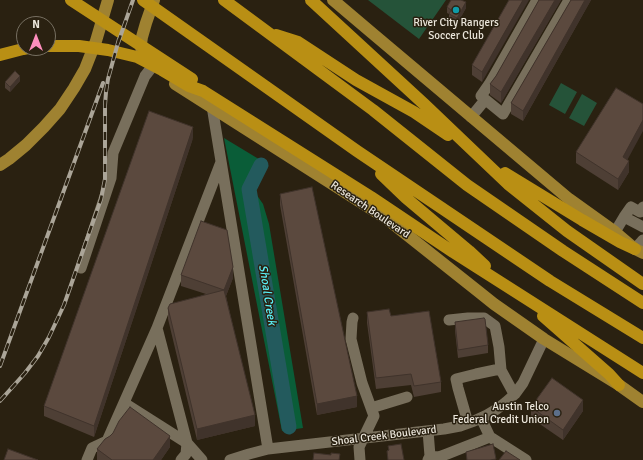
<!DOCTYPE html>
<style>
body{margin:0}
#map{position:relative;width:643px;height:460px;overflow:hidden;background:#2a2111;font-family:Signika,sans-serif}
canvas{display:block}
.north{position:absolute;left:16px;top:16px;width:40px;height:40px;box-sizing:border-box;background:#2a2111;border:1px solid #777062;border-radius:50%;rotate:0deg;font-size:11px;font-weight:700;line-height:16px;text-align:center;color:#ebe6db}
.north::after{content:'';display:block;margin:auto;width:14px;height:18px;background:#fe8ebd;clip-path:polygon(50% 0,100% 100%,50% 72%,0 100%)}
</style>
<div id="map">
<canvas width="643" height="460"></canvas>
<div class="north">N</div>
</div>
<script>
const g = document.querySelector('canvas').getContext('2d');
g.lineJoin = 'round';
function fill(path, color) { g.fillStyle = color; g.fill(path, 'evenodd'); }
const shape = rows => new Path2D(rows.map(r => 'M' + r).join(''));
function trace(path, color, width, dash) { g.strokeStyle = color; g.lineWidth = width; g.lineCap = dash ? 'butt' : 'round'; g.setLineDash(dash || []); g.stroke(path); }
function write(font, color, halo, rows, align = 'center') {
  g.font = font + ' Signika,sans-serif'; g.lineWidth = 3; g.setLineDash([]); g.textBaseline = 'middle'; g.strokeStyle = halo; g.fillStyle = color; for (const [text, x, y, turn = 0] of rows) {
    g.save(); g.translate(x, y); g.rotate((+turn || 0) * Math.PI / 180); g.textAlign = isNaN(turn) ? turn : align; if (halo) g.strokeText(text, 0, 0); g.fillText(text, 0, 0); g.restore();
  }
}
fill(shape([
 [368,0,446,0,419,39],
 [561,83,577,92,565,114,549,105],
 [582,94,597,103,584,126,569,118]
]), '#255339');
fill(shape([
 [224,138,267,164,255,183,254,191,263,204,269,224,303,428,282,431]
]), '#0a5d38');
trace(shape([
 [261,165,249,189,289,427]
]), '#235a5d', 15);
trace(shape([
 [537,0,490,83,481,96,503,114,569,0],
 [212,106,268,449],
 [471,117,485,100],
 [624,217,631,207,640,212,643,207],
 [615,232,624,217,643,227],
 [635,249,643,240],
 [81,268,111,178,113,153,145,76,152,67],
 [353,318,352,322,351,339,362,383,374,416,359,447,360,460],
 [449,320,468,318,484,318,495,326,499,347,501,370],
 [124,403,187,443,186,454,181,460],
 [371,408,407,397],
 [481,418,490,437,526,460],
 [468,423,458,388,456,379,476,374,495,370,501,370,514,394],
 [428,431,430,456,428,460],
 [430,456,439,457,447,454,490,437],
 [87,460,92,448,107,441,157,328],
 [202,460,187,443,157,328,221,162],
 [230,460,249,454,268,449,444,429,460,426,474,421,487,415,497,409,506,402,515,394,523,383,544,339]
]), '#786f5c', 11);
trace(shape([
 [333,0,372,33,569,199,615,232,635,249,643,253],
 [142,55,141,44,142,37,146,23,154,0],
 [175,84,387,219,479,292,494,304,544,339,619,385,643,402],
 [0,165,9,159,26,145,44,127,60,109,74,88,85,69,96,41,108,0]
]), '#9f8231', 12);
trace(shape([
 [71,0,192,79],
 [143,0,357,151,550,281,643,338],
 [224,0,373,110,467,185,563,251,643,303],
 [311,0,424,104,508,184,567,231,643,284],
 [276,35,298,42,356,80,414,112,448,135],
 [48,46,79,46,108,50,137,57,162,70,189,86,203,91,371,197,453,252,643,373],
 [0,55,23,49,28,48],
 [505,173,582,220,620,242,635,249],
 [381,174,406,198,469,251,485,266],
 [543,316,609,374,619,385]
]), '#b98f14', 12);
const rail = shape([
 [118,43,133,0],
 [0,366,103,83],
 [0,401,25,373,38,356,49,337,64,305,101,199,105,179,105,105,106,92,108,79,119,39]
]);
trace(rail, '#aba598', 4);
trace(rail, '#2a2111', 2.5, [8]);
fill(shape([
 [509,0,482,82,472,75,472,65],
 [539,0,561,0,501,103,490,95,490,84,496,76],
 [571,0,591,0,523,121,511,114,511,103],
 [447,7,466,8,457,24,449,20,449,14,447,13],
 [20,81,10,92,5,88,5,82],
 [193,138,94,437,44,416,44,406],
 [576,152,627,160,629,172,618,190,576,163],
 [280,194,357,407,317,415,280,205],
 [181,275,233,278,226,296,255,426,197,440,168,319,168,308,206,294,181,286],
 [367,312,391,316,441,382,441,392,414,397,411,385,376,389,367,323],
 [455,322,488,345,488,353,458,358,455,331],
 [531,407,583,411,563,440,531,418],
 [170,447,161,460,97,460,97,449]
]), '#4e3f35');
fill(shape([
 [523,0,529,0,482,82,482,72],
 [555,0,561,0,501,103,501,92],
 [585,0,591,0,523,121,523,111],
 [466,2,466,8,457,24,457,18],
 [20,76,20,81,10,92,10,87],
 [643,120,643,131,623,168,623,157],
 [193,127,193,138,94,437,94,426],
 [629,161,629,172,618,190,618,179],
 [233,267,233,278,224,301,224,290],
 [357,396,357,407,317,415,317,404],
 [583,400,583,411,563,440,563,430],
 [255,415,255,426,197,440,197,429],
 [170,436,170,447,161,460,153,460]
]), '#40332b');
const building = shape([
 [451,0,461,0,466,2,457,18,449,14,451,10,447,7,451,0],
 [509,0,523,0,482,72,472,65,509,0],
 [539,0,555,0,501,92,490,84,496,76,539,0],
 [571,0,585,0,523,111,511,103,571,0],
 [15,71,20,76,10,87,5,82,15,71],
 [616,88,643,104,643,120,623,157,629,161,618,179,576,152,616,88],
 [149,111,193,127,94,426,44,406,149,111],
 [312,187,357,396,317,404,280,194,312,187],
 [201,221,227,230,233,267,224,290,181,275,201,221],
 [224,290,255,415,197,429,168,308,170,304,224,290],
 [389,309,391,316,429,311,441,382,414,386,411,374,376,378,367,312,389,309],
 [484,318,485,319,488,345,458,350,455,322,484,318],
 [552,378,583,400,563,430,531,407,552,378],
 [130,407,170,436,153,460,112,460,97,449,105,439,110,436,113,433,119,421,130,407],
 [401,444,404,460,388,460,387,451,389,450,388,446,401,444],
 [493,444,496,459,490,460,467,460,466,452,493,444],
 [8,449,38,460,4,460,8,449],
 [506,451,520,460,499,460,506,451],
 [314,453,331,455,331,453,340,454,339,460,313,460,314,453]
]);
fill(building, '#5b493e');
trace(building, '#40332b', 1);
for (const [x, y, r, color] of [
 [456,10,4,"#0f9aa8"],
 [557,413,4,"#5c6f8a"]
]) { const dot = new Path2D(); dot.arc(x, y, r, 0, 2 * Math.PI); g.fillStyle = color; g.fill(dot); trace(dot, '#2a2111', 1.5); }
write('11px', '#ebe6db', '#2a2111', [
 ["River City Rangers",456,23],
 ["Soccer Club",456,36],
 ["Austin Telco",549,407,"right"],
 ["Federal Credit Union",549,420,"right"]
]);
write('11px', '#ebe6db', '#2a2111', [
 ["Research Boulevard",370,210,34],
 ["Shoal Creek Boulevard",384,436,-7]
]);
write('italic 12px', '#5bf2f9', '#2a2111', [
 ["Shoal Creek",267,295,81]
]);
</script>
